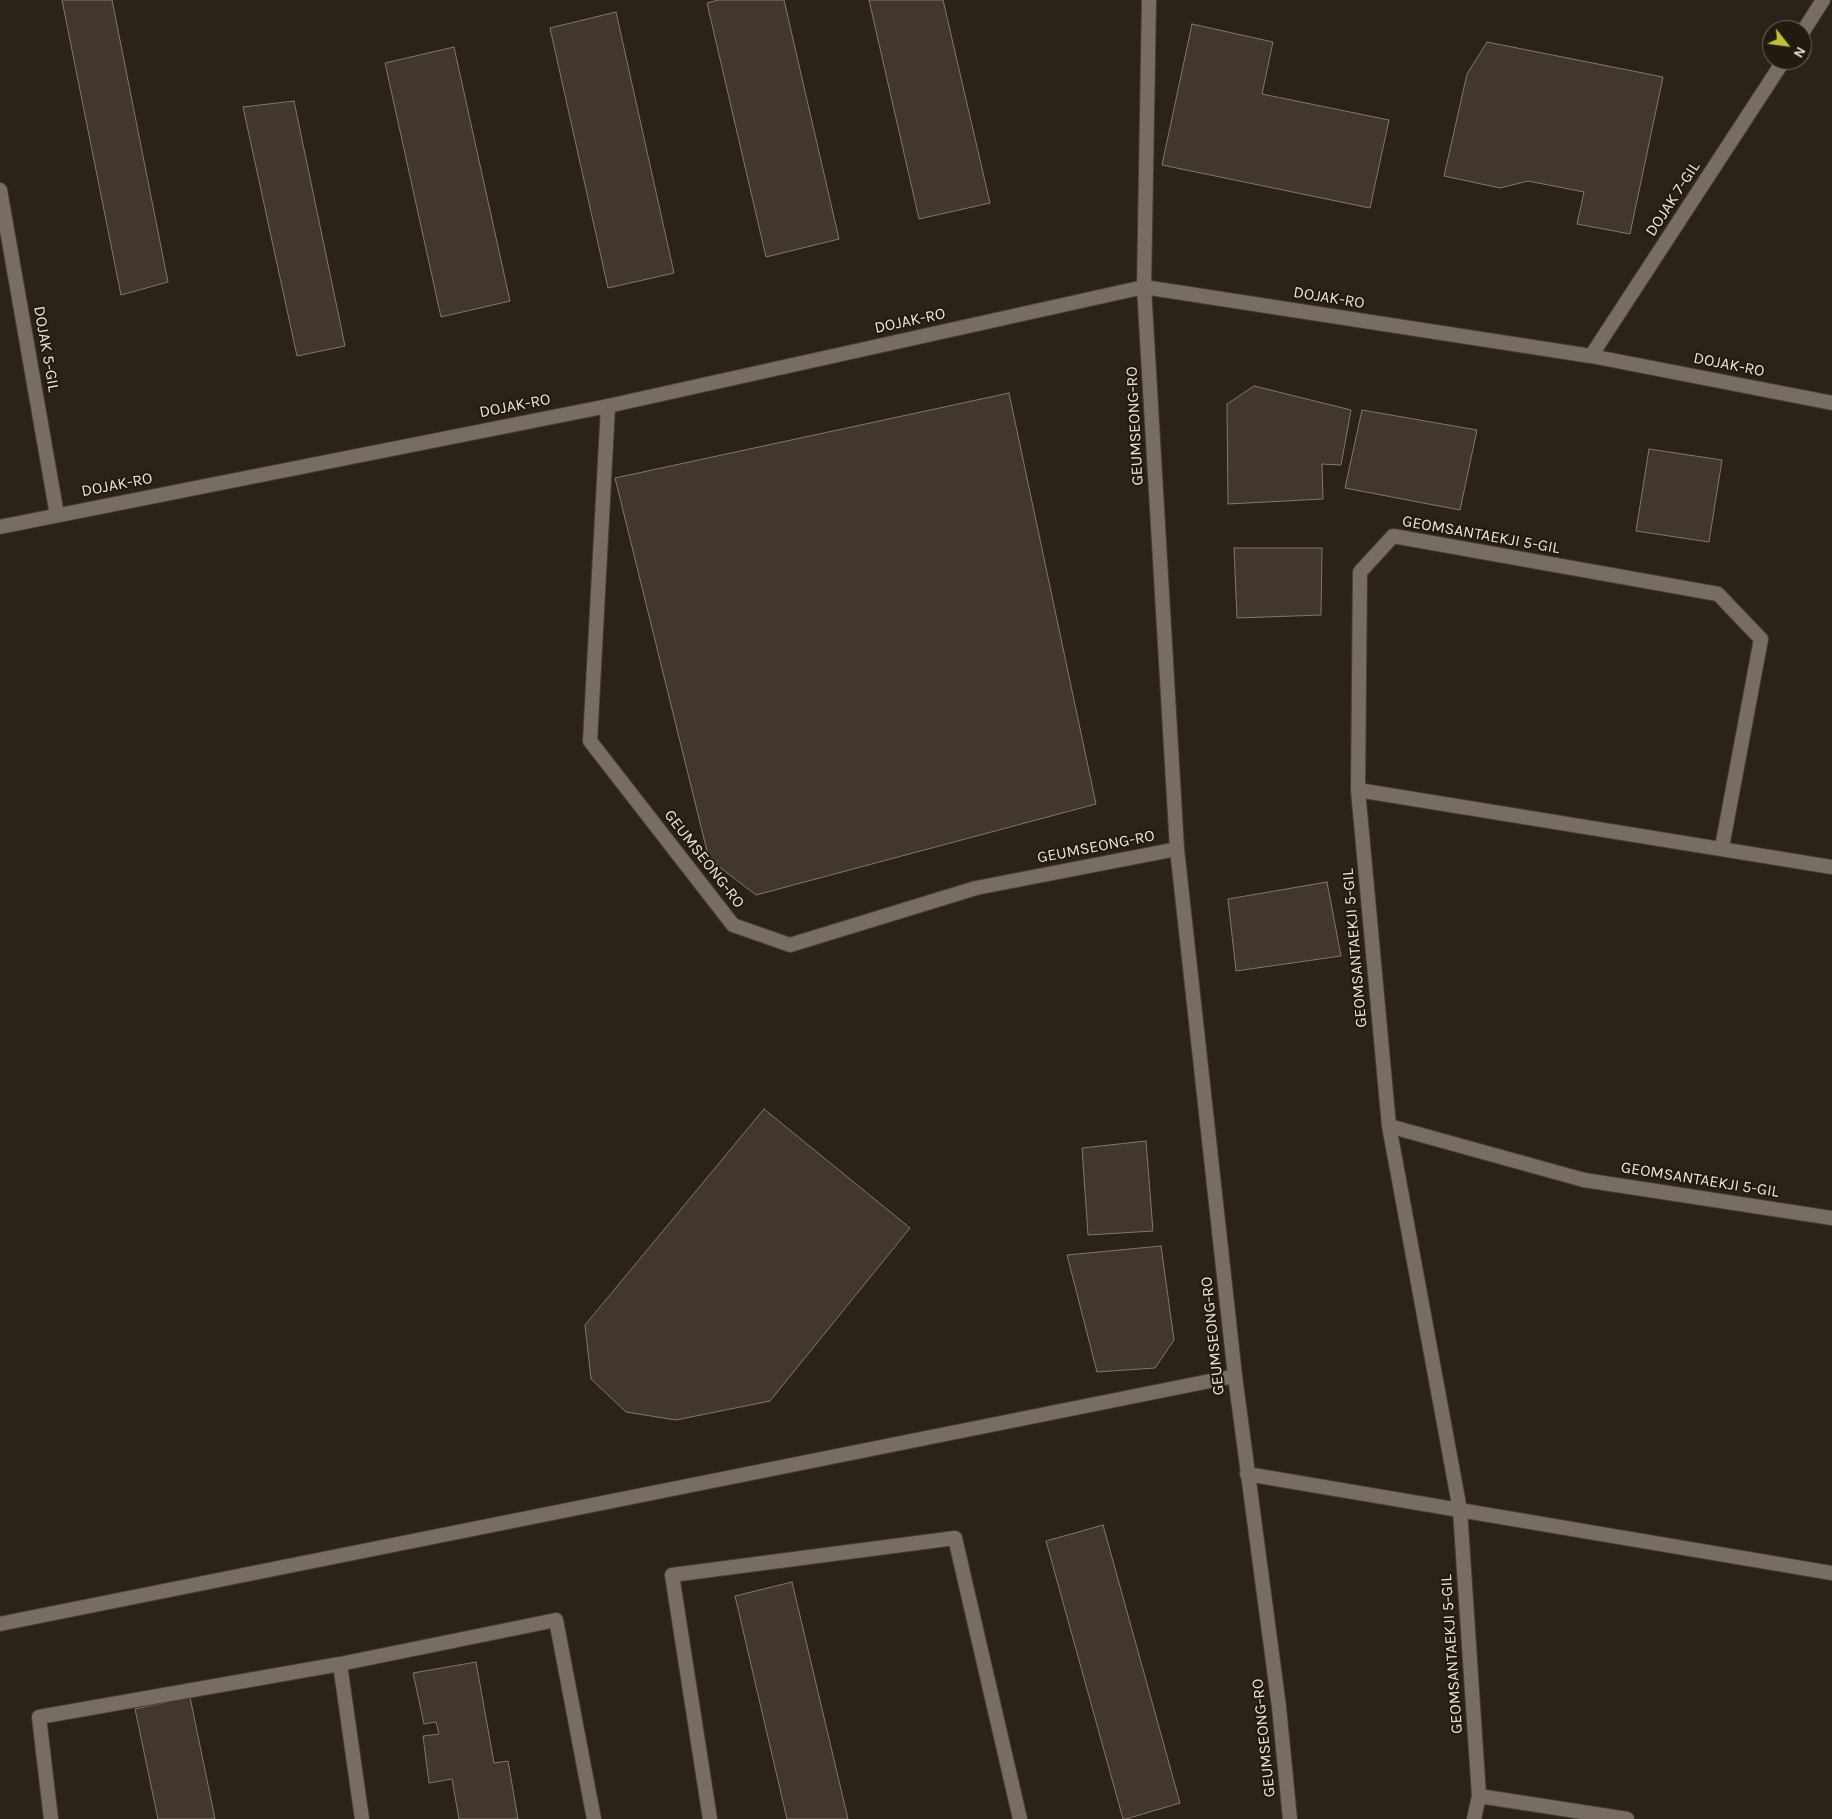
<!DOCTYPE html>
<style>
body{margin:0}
#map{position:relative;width:1832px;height:1819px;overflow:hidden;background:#2b2219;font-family:Karla,sans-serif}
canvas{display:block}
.north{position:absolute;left:1762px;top:20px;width:50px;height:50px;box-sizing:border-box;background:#22190f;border:1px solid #726a62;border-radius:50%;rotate:120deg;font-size:14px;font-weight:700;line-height:20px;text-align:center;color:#eae4de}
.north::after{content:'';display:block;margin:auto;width:18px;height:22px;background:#bfbe41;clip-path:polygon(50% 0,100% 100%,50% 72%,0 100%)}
</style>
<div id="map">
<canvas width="1832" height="1819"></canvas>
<div class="north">N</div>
</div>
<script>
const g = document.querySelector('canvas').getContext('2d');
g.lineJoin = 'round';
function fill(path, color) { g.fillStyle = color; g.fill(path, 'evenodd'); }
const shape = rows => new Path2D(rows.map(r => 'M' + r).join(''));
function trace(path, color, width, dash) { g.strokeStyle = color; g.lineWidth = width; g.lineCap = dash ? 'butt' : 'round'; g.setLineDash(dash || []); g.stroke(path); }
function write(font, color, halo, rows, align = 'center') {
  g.font = font + ' Karla,sans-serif'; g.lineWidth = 4; g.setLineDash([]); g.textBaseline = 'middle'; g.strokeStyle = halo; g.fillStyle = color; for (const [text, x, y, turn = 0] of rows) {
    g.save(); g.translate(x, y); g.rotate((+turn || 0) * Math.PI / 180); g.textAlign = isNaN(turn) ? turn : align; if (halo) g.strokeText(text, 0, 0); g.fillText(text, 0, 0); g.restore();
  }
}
const building = shape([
 [62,0,112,0,168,282,121,295,62,0],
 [718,0,784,0,839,239,766,257,707,3,718,0],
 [869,0,943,0,990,203,919,219,869,0],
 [616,12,674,273,608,288,550,28,616,12],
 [1192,24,1273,42,1262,94,1389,120,1370,208,1162,165,1192,24],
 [1487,42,1663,77,1630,234,1577,224,1584,192,1528,181,1500,188,1444,176,1467,74,1487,42],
 [454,47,510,301,441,317,385,63,454,47],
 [294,101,345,346,297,356,243,107,294,101],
 [1254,386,1351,410,1341,465,1322,464,1323,499,1228,504,1227,404,1254,386],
 [1009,393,1096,804,756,895,709,859,615,478,1009,393],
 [1362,410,1477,430,1460,510,1345,488,1362,410],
 [1649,449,1722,460,1709,542,1636,531,1649,449],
 [1234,548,1322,548,1321,615,1237,618,1234,548],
 [1327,882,1341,956,1236,971,1228,899,1327,882],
 [764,1109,910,1228,770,1401,676,1420,626,1412,591,1379,585,1325,764,1109],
 [1146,1141,1153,1231,1088,1235,1082,1148,1146,1141],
 [1161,1246,1174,1340,1155,1368,1097,1372,1067,1255,1161,1246],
 [1103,1525,1180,1803,1126,1819,1123,1819,1046,1541,1103,1525],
 [792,1582,848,1819,787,1819,735,1596,792,1582],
 [476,1662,494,1763,508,1761,518,1819,459,1819,452,1779,429,1783,423,1736,439,1734,436,1722,424,1724,413,1673,476,1662],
 [190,1697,215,1819,158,1819,135,1709,190,1697]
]);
fill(building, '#41372d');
trace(building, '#82776c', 1);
const service = shape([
 [608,406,590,741,733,925,790,945,976,888,1177,849],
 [340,1664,362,1819],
 [51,1819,39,1717,340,1664,556,1620,594,1819],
 [710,1819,672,1575,955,1538,1020,1819]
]);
const minor = shape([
 [1802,33,1823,0],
 [0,190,57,515],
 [1591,356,1784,60],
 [1358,790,1832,867],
 [1389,1126,1584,1180,1832,1218],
 [1247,1474,1832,1573],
 [0,1624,1235,1376],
 [1479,1796,1627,1819],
 [1474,1819,1479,1796,1460,1510,1389,1126,1358,790,1360,572,1393,536,1718,594,1761,639,1722,847]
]);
const tertiary = shape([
 [1149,0,1144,287,1177,849,1235,1376,1279,1707,1290,1819],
 [0,527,608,406,1144,287,1591,356,1832,403]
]);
trace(service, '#473f38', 16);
trace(minor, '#473f38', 16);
trace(tertiary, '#473f38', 16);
trace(service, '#786d62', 14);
trace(minor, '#786d62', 14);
trace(tertiary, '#786d62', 14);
write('16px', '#eae4de', '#22190f', [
 ["DOJAK 7-GIL",1673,199,-57],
 ["DOJAK-RO",1329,298,9],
 ["DOJAK-RO",910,321,-12],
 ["DOJAK 5-GIL",46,349,80],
 ["DOJAK-RO",1729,365,11],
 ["DOJAK-RO",515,406,-11],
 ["GEUMSEONG-RO",1135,426,-93],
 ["DOJAK-RO",117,485,-11],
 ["GEOMSANTAEKJI 5-GIL",1481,535,10],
 ["GEUMSEONG-RO",1096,847,-11],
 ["GEUMSEONG-RO",704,859,52],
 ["GEOMSANTAEKJI 5-GIL",1355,948,-95],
 ["GEOMSANTAEKJI 5-GIL",1700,1180,9],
 ["GEUMSEONG-RO",1213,1336,-96],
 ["GEOMSANTAEKJI 5-GIL",1452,1654,-94],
 ["GEUMSEONG-RO",1264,1738,-96]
]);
</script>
